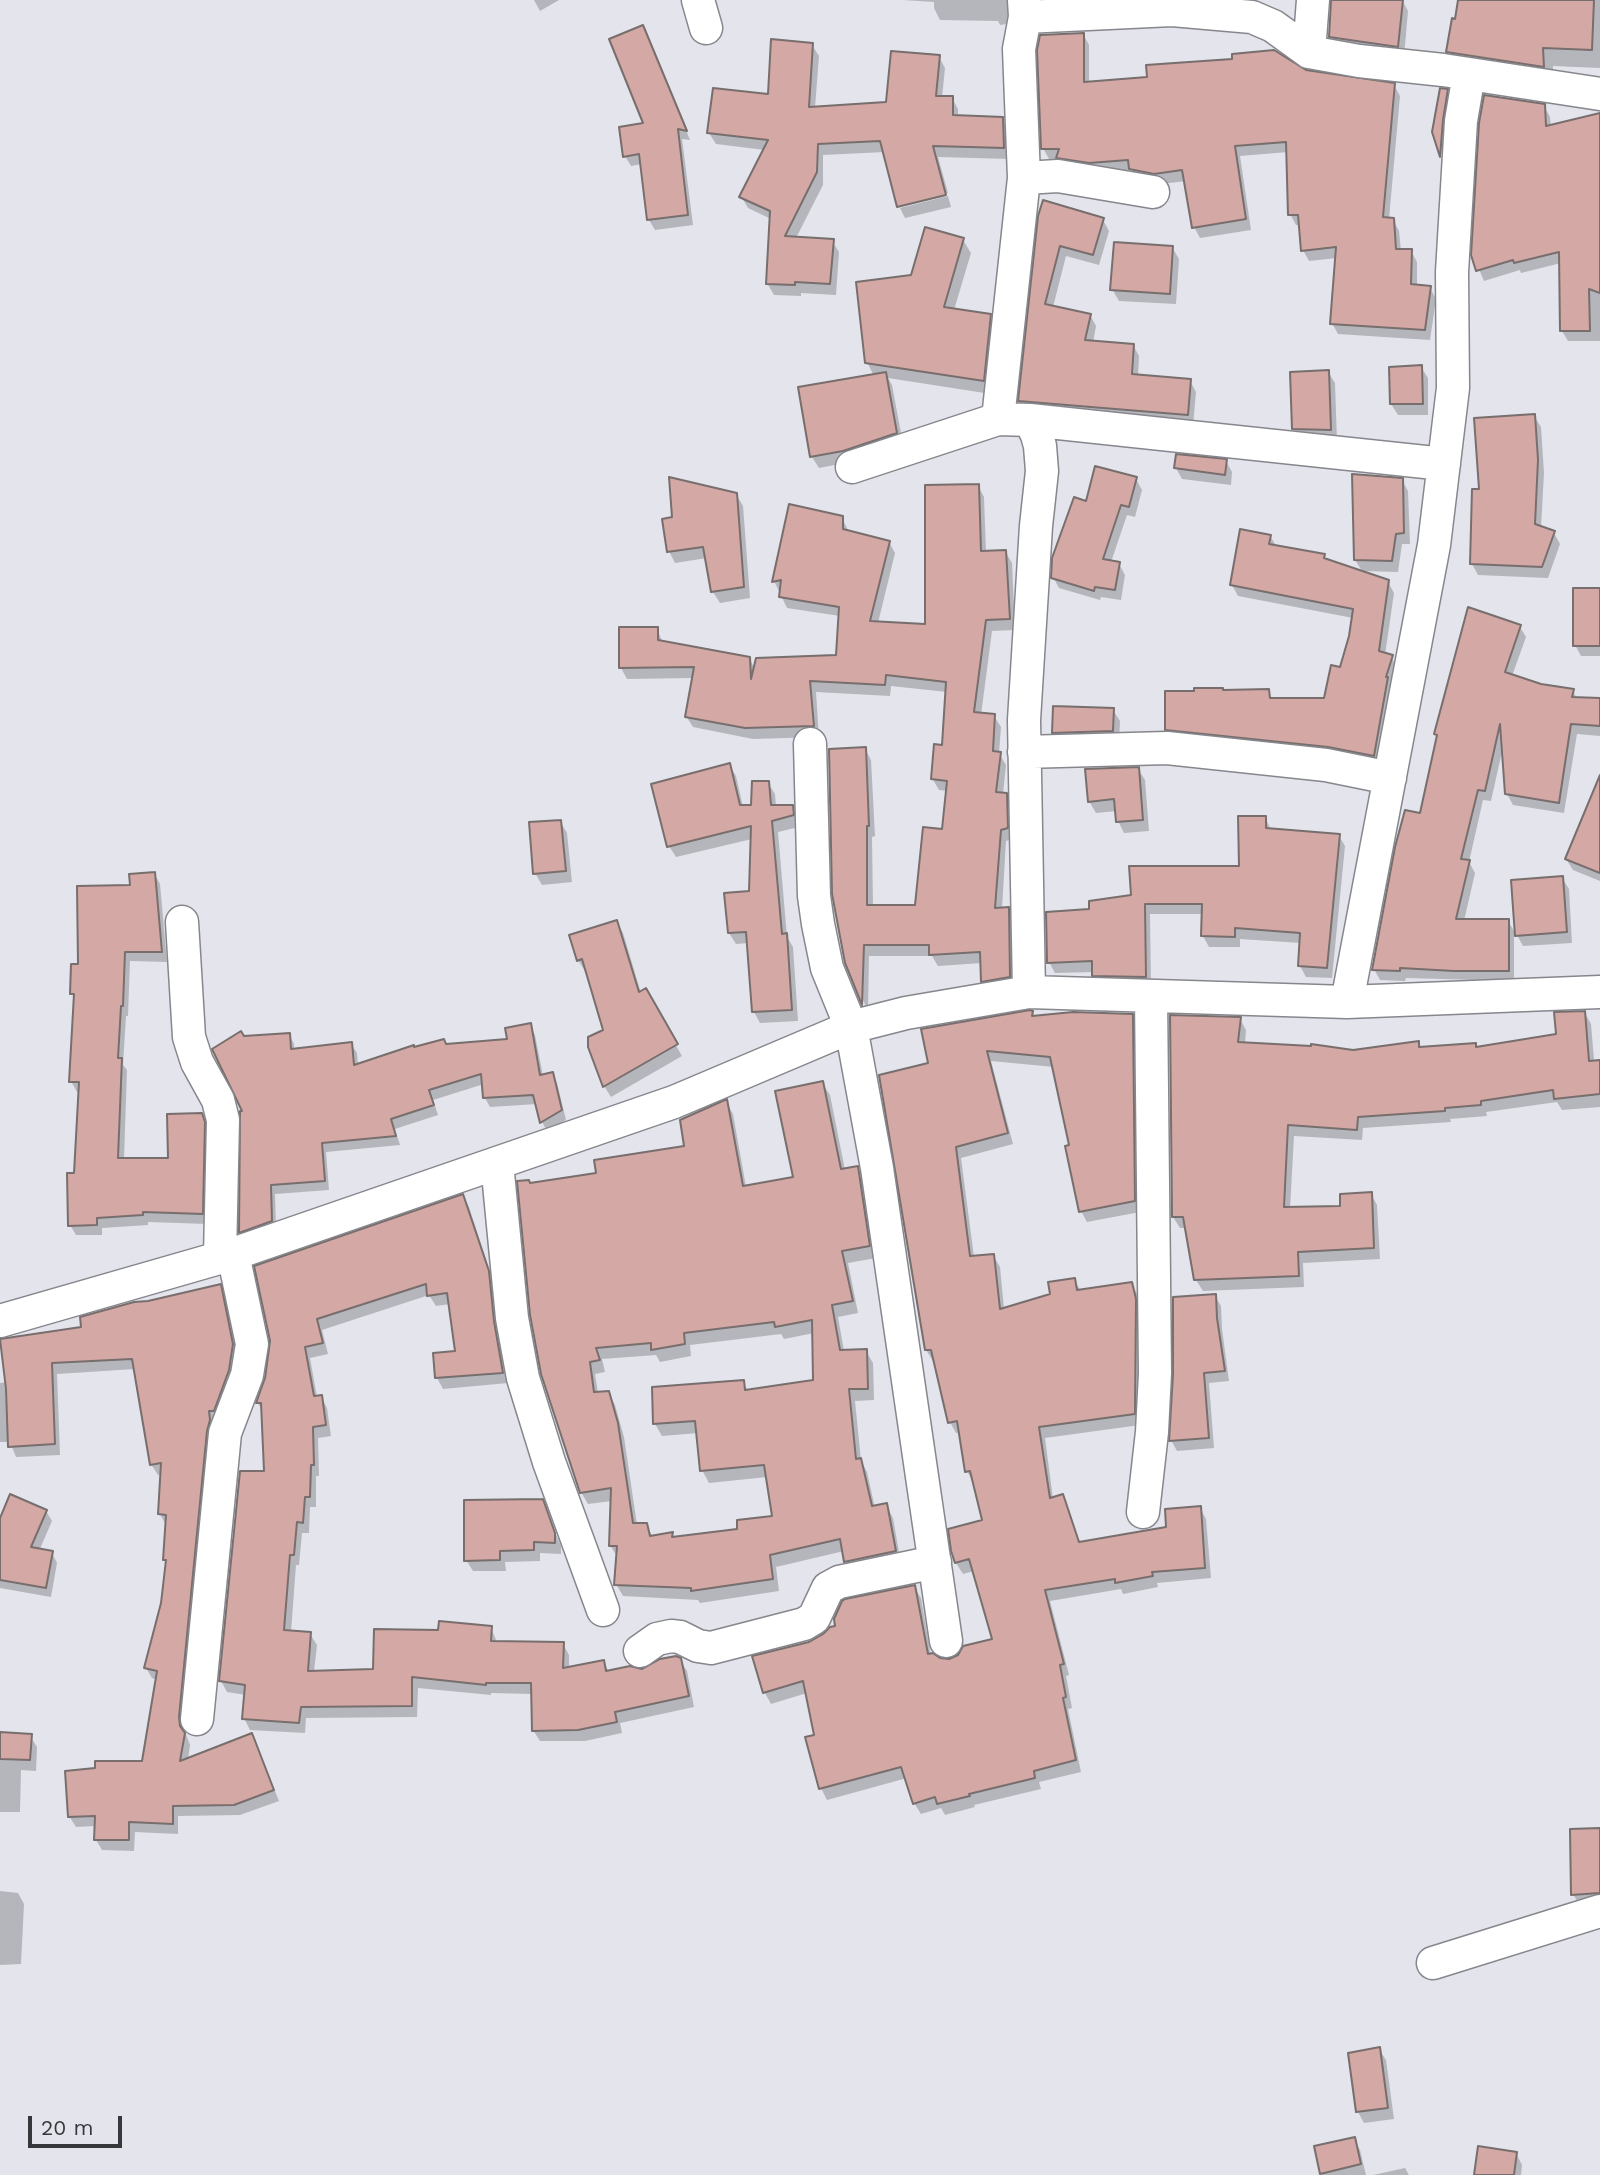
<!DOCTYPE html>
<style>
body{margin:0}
#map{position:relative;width:1600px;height:2175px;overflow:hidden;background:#e3e4ec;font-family:"Work Sans",sans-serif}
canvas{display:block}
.scale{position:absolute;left:28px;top:2116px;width:94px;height:32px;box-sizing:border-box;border:4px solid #36373a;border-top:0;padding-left:9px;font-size:21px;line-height:24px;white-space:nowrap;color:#36373a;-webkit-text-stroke:5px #e3e4ec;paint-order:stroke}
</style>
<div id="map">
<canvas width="1600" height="2175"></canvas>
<div class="scale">20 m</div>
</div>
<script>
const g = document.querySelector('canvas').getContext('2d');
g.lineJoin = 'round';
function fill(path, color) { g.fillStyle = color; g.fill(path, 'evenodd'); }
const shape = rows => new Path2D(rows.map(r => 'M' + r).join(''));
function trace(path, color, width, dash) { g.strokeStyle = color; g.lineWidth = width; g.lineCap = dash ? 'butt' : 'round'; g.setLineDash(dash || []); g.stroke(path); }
fill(shape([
 [534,0,559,0,540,11],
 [903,0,1017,0,1012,23,1000,25,998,21,940,20,934,8,934,2],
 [1333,0,1402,0,1408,11,1404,57,1337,48,1330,36],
 [1460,0,1600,0,1600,68,1553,66,1553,84,1459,70,1448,52,1457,21],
 [1083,34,1089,45,1089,83,1305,72,1394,85,1400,96,1389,219,1393,220,1399,231,1401,251,1411,251,1417,262,1417,286,1430,288,1436,299,1430,340,1338,334,1332,323,1337,258,1309,261,1303,250,1300,225,1296,225,1290,214,1288,152,1240,156,1251,230,1200,238,1194,227,1186,181,1161,184,1137,180,1132,170,1096,173,1064,168,1059,159,1049,159,1043,148],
 [648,37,690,140,682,139,693,225,655,230,649,220,642,164,631,166,625,156,646,124],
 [812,45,819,56,815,108,888,103,939,57,945,68,942,98,952,98,958,109,958,117,1002,119,1009,130,1010,159,938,157,948,193,899,205,899,207,885,152,823,155,823,185,796,238,832,241,839,252,836,295,801,293,801,296,774,295,767,283,771,219,748,208,741,196,765,150,716,144,709,133,769,96],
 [1447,91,1453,102,1446,164,1434,132],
 [1544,106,1550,117,1551,127,1600,118,1600,341,1568,341,1562,331,1561,263,1521,273,1520,270,1484,281,1473,255],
 [948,196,951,207,905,218,900,208],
 [1040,216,1103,220,1109,231,1099,265,1066,256,1053,307,1090,315,1096,326,1093,343,1133,345,1139,356,1138,376,1190,381,1196,392,1193,426,1027,412,1020,401],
 [963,240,971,253,954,310,990,316,998,329,991,394,888,378,892,385,903,444,850,462,819,468,812,457,800,388,874,376,867,362,912,277],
 [1172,247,1179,259,1176,304,1119,301,1112,289],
 [1421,367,1428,378,1428,415,1398,415,1391,404],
 [1328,372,1335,383,1337,441,1300,440,1294,429],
 [1534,416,1541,427,1544,473,1541,528,1554,533,1560,544,1548,578,1478,575,1472,564,1481,491],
 [1226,461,1232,472,1231,485,1182,479,1176,468],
 [1136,479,1142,490,1135,517,1127,515,1111,562,1119,564,1125,575,1121,600,1101,597,1100,600,1059,588,1053,577,1087,503],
 [1402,480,1408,491,1410,544,1402,544,1398,572,1362,571,1355,560],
 [978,486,984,497,986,553,1005,551,1012,563,1015,630,992,631,981,715,994,716,1001,727,999,753,1006,765,1003,794,1006,795,1012,806,1013,839,1006,841,1002,909,1008,909,1014,920,1016,987,989,992,983,981,982,963,938,966,932,956,869,956,868,1011,846,962,865,749,871,760,875,836,872,837,873,907,916,907,943,831,948,791,939,790,932,778,944,747,947,692,891,686,890,696,816,692,819,737,753,739,693,727,686,716,693,678,627,679,621,668,657,629,663,643,749,658,755,669,838,656,840,616,787,608,774,581,842,518,849,532,889,542,895,553,878,623,927,626],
 [736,494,743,506,750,598,720,603,713,592,707,558,675,563,669,551],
 [1270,536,1277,547,1324,555,1327,561,1388,582,1394,593,1385,655,1391,657,1398,668,1379,766,1173,740,1167,729,1224,692,1268,691,1273,700,1325,699,1341,669,1353,618,1238,596,1232,585],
 [1600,590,1600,656,1581,656,1575,645],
 [1520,627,1526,637,1512,676,1541,685,1573,691,1577,699,1600,700,1600,736,1577,734,1564,813,1513,805,1507,794,1503,747,1491,801,1483,800,1469,862,1475,873,1464,921,1508,921,1514,931,1514,981,1406,978,1405,981,1380,980,1374,969,1421,815,1438,738,1435,733],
 [1113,710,1120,721,1119,742,1060,744,1054,732],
 [729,765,736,776,743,807,753,807,768,783,775,794,776,807,792,807,799,819,799,827,778,832,787,937,793,947,798,1021,760,1023,754,1012,749,943,736,944,729,933,726,895,751,893,752,839,676,857,669,846],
 [1138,769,1145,780,1149,831,1124,833,1118,821,1117,811,1096,813,1089,801],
 [1600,812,1600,881,1573,870,1566,859],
 [1265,817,1271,830,1339,836,1345,846,1332,978,1306,977,1300,966,1301,943,1240,939,1240,947,1209,947,1203,936,1203,914,1150,914,1151,988,1100,986,1094,972,1055,973,1049,962,1091,911,1133,897,1241,868],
 [560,821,567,833,572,882,542,885,535,873],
 [154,873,160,884,167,962,130,961,128,1016,126,1016,123,1065,127,1070,124,1159,170,1160,201,1114,207,1125,208,1224,148,1222,148,1225,102,1228,102,1235,76,1235,70,1225,76,1175,80,1092,77,1092,71,1081,75,1000,72,994,79,965,132,887],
 [1562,878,1569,889,1572,943,1523,946,1517,935],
 [617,922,623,933,641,993,645,991,682,1056,611,1097,604,1086,605,1031,587,971,585,971,578,960],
 [1032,1012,1035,1017,1132,1015,1138,1027,1140,1212,1087,1222,1081,1211,1072,1146,1054,1067,991,1061,1013,1144,961,1158,974,1257,993,1255,1000,1267,1004,1309,1052,1296,1074,1280,1081,1291,1131,1284,1138,1295,1141,1311,1140,1425,1045,1438,1053,1499,1062,1496,1068,1507,1080,1543,1168,1528,1200,1508,1206,1519,1211,1578,1157,1583,1158,1587,1123,1594,1121,1589,1050,1601,1069,1675,1066,1676,1072,1708,1068,1709,1081,1772,1039,1782,1041,1789,974,1805,975,1807,945,1815,941,1808,921,1814,914,1803,907,1778,827,1800,821,1788,807,1739,816,1736,807,1693,771,1704,765,1693,754,1658,810,1643,914,1587,921,1598,931,1656,939,1660,950,1661,994,1640,974,1571,963,1574,956,1563,984,1521,973,1482,967,1471,961,1432,956,1433,950,1422,936,1361,933,1361,926,1350,930,1064],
 [1585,1013,1591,1024,1594,1060,1600,1059,1600,1107,1562,1110,1557,1102,1486,1112,1487,1116,1450,1119,1451,1122,1363,1128,1362,1140,1294,1136,1290,1209,1342,1208,1371,1194,1377,1205,1380,1259,1303,1263,1304,1287,1203,1291,1196,1280,1187,1228,1180,1228,1173,1217,1240,1019,1246,1030,1245,1044,1353,1051,1418,1043,1421,1049,1475,1044,1477,1049,1557,1036],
 [530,1025,535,1035,543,1076,552,1074,557,1083,566,1120,547,1131,542,1122,537,1104,490,1107,485,1098,484,1084,433,1100,438,1115,395,1129,400,1145,326,1152,329,1190,275,1194,276,1230,246,1241,241,1232,245,1113,243,1038,289,1034,294,1044,294,1051,351,1044,357,1053,358,1065,446,1045,509,1040],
 [822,1083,830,1095,845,1170,857,1168,864,1180,876,1258,848,1263,858,1313,838,1317,844,1351,866,1351,873,1363,874,1400,855,1401,861,1461,867,1472,875,1508,886,1505,893,1518,901,1564,853,1574,846,1562,844,1551,776,1567,779,1591,700,1603,698,1600,623,1596,616,1584,618,1558,610,1545,612,1501,588,1504,581,1492,530,1185,598,1175,686,1148,726,1102,733,1114,746,1187,795,1179],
 [814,1333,815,1382,748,1391,743,1382,655,1424,662,1436,698,1433,702,1470,709,1483,767,1477,774,1518,739,1530,675,1539,672,1534,653,1537,646,1525,637,1525,624,1437,615,1405,608,1392,598,1393,595,1374,605,1372,602,1359,656,1355,660,1362,691,1356,690,1345,781,1334,784,1339],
 [463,1196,469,1207,494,1284,508,1383,443,1389,437,1378,456,1353,450,1304,436,1306,429,1295,322,1330,328,1354,310,1358,317,1397,321,1397,327,1408,331,1436,318,1438,319,1476,316,1476,316,1507,310,1507,309,1533,302,1533,299,1565,296,1565,291,1632,310,1634,317,1645,314,1672,375,1671,439,1632,491,1628,497,1642,563,1644,569,1655,569,1669,603,1661,609,1672,643,1671,680,1660,687,1671,694,1707,620,1723,622,1733,585,1741,540,1741,533,1730,533,1694,491,1693,491,1695,418,1688,417,1717,306,1718,305,1733,250,1730,244,1718,246,1695,227,1692,221,1681,266,1473,263,1412,258,1403,267,1379,272,1341],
 [220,1286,226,1297,238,1357,212,1443,184,1729,190,1745,188,1760,252,1735,279,1801,240,1815,178,1816,178,1834,135,1832,134,1851,102,1850,96,1840,96,1826,76,1827,69,1816,143,1763,157,1680,152,1678,146,1668,163,1603,167,1564,164,1560,166,1525,160,1514,162,1474,158,1475,151,1464,135,1369,57,1374,60,1455,16,1457,10,1442,0,1442,0,1383,7,1382,83,1328,149,1303],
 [1215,1296,1221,1306,1222,1329,1229,1381,1209,1383,1214,1448,1177,1451,1171,1440],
 [542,1501,561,1546,561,1554,540,1553,540,1561,505,1562,506,1571,473,1571,466,1560],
 [46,1511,52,1521,39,1551,52,1553,57,1563,51,1597,0,1588,0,1523],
 [0,1734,30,1736,37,1747,36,1771,21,1770,20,1812,0,1812],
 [1600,1830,1600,1905,1580,1906,1573,1894],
 [0,1891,18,1893,24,1904,21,1964,0,1965],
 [1379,2049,1386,2060,1394,2119,1364,2123,1358,2112],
 [1354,2139,1360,2150,1366,2175,1322,2175,1316,2147],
 [1516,2153,1522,2165,1521,2175,1475,2175],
 [1405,2168,1409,2175,1373,2175]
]), '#0003');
const building = shape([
 [1331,0,1403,0,1398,47,1329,37,1331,0],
 [1458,0,1594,0,1592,50,1543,48,1544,67,1446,52,1452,18,1455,19,1458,0],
 [643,25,687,131,678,129,688,215,647,220,639,154,623,157,619,127,643,123,609,39,643,25],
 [1084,33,1084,82,1147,77,1146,65,1232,59,1232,54,1274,50,1306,70,1395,83,1383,217,1394,218,1396,249,1412,249,1411,284,1431,286,1425,330,1330,324,1336,247,1301,251,1298,215,1288,215,1286,142,1235,146,1246,219,1192,228,1182,170,1154,174,1129,169,1128,160,1089,163,1056,158,1059,149,1041,149,1037,50,1040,35,1084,33],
 [771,39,813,43,809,107,886,102,891,51,940,55,936,96,953,96,953,115,1003,117,1004,148,933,146,946,195,897,207,880,141,818,144,817,172,785,236,834,239,830,284,795,282,795,285,766,284,770,211,739,197,768,140,707,133,713,88,768,94,771,39],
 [1440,88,1448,89,1443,120,1440,157,1432,132,1440,88],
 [1484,95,1545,104,1546,126,1600,113,1600,293,1589,289,1590,331,1560,331,1559,252,1514,263,1513,260,1476,271,1471,255,1479,123,1484,95],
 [1043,200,1104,218,1093,255,1060,246,1045,304,1091,314,1085,340,1134,344,1132,374,1191,379,1188,415,1018,401,1038,216,1043,200],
 [925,227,964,238,944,307,991,314,984,381,865,363,856,282,911,275,925,227],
 [1114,242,1173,246,1170,294,1110,290,1114,242],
 [1422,365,1423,404,1390,404,1389,367,1422,365],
 [1329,370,1331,430,1292,429,1290,372,1329,370],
 [886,372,897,433,843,451,810,457,798,387,886,372],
 [1535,414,1538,460,1535,524,1555,531,1542,567,1470,564,1472,489,1479,489,1474,418,1535,414],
 [1176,454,1227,459,1225,475,1174,468,1176,454],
 [1095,466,1137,477,1129,507,1121,505,1103,559,1120,562,1115,590,1095,587,1094,591,1051,578,1052,558,1074,497,1086,501,1095,466],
 [1352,474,1403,478,1404,533,1396,534,1392,561,1354,560,1352,474],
 [669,477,737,493,744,587,711,592,703,547,667,552,662,519,672,517,669,477],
 [979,484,981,551,1006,550,1010,619,986,620,974,712,995,714,993,751,1001,752,996,792,1007,793,1008,828,1001,830,995,908,1009,907,1010,977,981,982,980,952,929,955,929,945,864,945,862,1005,845,963,832,894,829,749,866,747,869,826,867,826,867,905,915,905,923,827,942,829,947,781,931,779,934,744,942,745,946,682,886,675,885,685,810,681,814,726,745,728,685,717,694,667,619,668,619,627,658,627,658,640,750,657,751,679,756,658,836,655,839,607,779,597,781,580,772,582,789,504,843,516,843,529,890,541,870,621,925,624,925,485,979,484],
 [1240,529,1271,535,1269,544,1325,554,1324,558,1389,580,1379,651,1393,655,1386,677,1388,677,1374,756,1328,747,1165,730,1165,691,1194,691,1194,688,1223,688,1223,690,1269,689,1270,698,1324,698,1331,665,1340,667,1349,636,1353,609,1230,585,1240,529],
 [1573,588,1600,588,1600,646,1573,646,1573,588],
 [1468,607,1521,625,1505,672,1541,684,1574,689,1572,697,1600,698,1600,726,1571,724,1559,803,1505,794,1500,724,1485,791,1478,790,1461,859,1470,860,1456,919,1509,919,1509,971,1454,971,1400,968,1400,971,1372,970,1395,847,1405,810,1420,813,1437,735,1434,734,1468,607],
 [1053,706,1114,708,1113,731,1052,733,1053,706],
 [730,763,740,805,751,805,752,781,769,781,771,805,793,805,794,815,772,821,782,934,787,933,792,1010,752,1012,746,932,728,933,724,893,749,891,751,826,667,847,651,784,730,763],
 [1139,767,1143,820,1116,822,1114,799,1088,802,1085,769,1139,767],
 [1600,775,1600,873,1565,859,1600,775],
 [1238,816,1266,816,1266,828,1340,834,1327,968,1298,966,1300,933,1235,928,1235,937,1201,936,1202,904,1145,904,1146,977,1092,976,1092,961,1047,963,1046,912,1089,909,1089,901,1131,895,1129,866,1239,866,1238,816],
 [561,820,566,871,533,874,529,822,561,820],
 [155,872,162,952,125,952,123,1006,121,1006,118,1058,122,1058,118,1158,168,1158,167,1114,202,1113,205,1122,203,1214,143,1212,143,1215,97,1218,97,1225,68,1226,67,1173,74,1173,79,1082,69,1082,74,994,70,994,71,964,78,964,77,886,130,885,129,874,155,872],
 [1563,876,1567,932,1515,936,1511,880,1563,876],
 [617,920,639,992,646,988,678,1044,603,1087,588,1047,588,1037,603,1030,582,959,577,961,569,935,617,920],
 [1030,1010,1033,1011,1032,1016,1073,1012,1133,1014,1135,1201,1079,1212,1065,1146,1069,1145,1050,1057,987,1051,1008,1133,956,1147,970,1256,994,1254,1000,1309,1050,1294,1048,1282,1075,1278,1077,1290,1132,1282,1136,1299,1135,1414,1039,1427,1050,1498,1063,1494,1079,1542,1166,1527,1165,1509,1201,1506,1205,1568,1152,1572,1153,1576,1115,1583,1115,1579,1045,1590,1064,1664,1060,1665,1066,1697,1063,1698,1076,1760,1034,1771,1035,1778,969,1794,970,1796,937,1804,935,1797,913,1804,901,1767,819,1789,805,1737,814,1735,803,1681,763,1693,752,1656,809,1642,823,1634,830,1627,835,1626,834,1619,842,1601,845,1599,915,1585,928,1654,933,1653,940,1658,949,1659,958,1655,963,1646,992,1639,969,1559,955,1563,951,1551,948,1529,982,1520,970,1471,965,1472,957,1421,948,1423,931,1350,925,1350,879,1075,928,1063,921,1029,1030,1010],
 [1585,1011,1589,1061,1600,1060,1600,1094,1554,1099,1553,1090,1481,1101,1481,1105,1445,1108,1445,1111,1358,1117,1357,1130,1288,1125,1284,1207,1340,1206,1340,1194,1372,1192,1374,1248,1298,1252,1299,1276,1194,1280,1183,1217,1172,1217,1170,1015,1241,1017,1238,1042,1311,1046,1311,1044,1353,1050,1419,1041,1419,1047,1476,1043,1476,1047,1556,1034,1554,1012,1585,1011],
 [531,1023,540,1075,553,1072,562,1110,540,1123,533,1095,483,1098,481,1074,429,1090,434,1105,391,1119,396,1136,322,1143,325,1181,271,1185,272,1221,239,1233,240,1111,242,1111,212,1049,241,1031,244,1036,290,1033,291,1049,352,1042,354,1065,414,1045,414,1047,444,1039,446,1044,507,1039,505,1028,531,1023],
 [823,1081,841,1169,858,1166,870,1246,842,1251,853,1301,832,1305,840,1350,867,1349,868,1389,849,1389,856,1459,861,1458,872,1506,887,1503,896,1551,844,1562,840,1539,770,1555,773,1579,691,1591,691,1588,614,1585,617,1546,609,1546,611,1488,580,1493,541,1374,530,1315,517,1181,529,1180,530,1183,596,1173,594,1160,684,1146,680,1120,727,1099,743,1186,793,1177,775,1091,823,1081],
 [812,1320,813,1380,745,1390,744,1380,652,1387,653,1424,695,1421,700,1471,764,1465,772,1516,737,1520,737,1529,672,1537,673,1532,650,1536,647,1523,633,1523,618,1423,609,1391,594,1392,590,1362,600,1360,596,1348,651,1343,651,1350,685,1344,684,1333,774,1322,775,1327,812,1320],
 [463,1194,489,1271,494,1321,503,1373,435,1378,433,1353,455,1351,447,1293,427,1296,426,1284,317,1319,323,1343,305,1347,314,1396,322,1395,326,1425,313,1427,314,1465,311,1465,310,1497,305,1497,303,1523,297,1522,294,1555,290,1555,284,1630,311,1632,308,1671,373,1669,374,1629,438,1630,439,1621,492,1626,491,1641,564,1642,563,1668,604,1660,606,1671,630,1666,642,1669,660,1659,676,1656,681,1658,689,1696,615,1712,617,1722,578,1730,532,1731,531,1683,486,1683,486,1685,412,1677,412,1706,301,1707,299,1723,242,1719,245,1685,219,1681,240,1471,264,1471,261,1403,256,1403,265,1378,270,1341,254,1266,463,1194],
 [221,1284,233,1344,229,1370,214,1411,209,1411,210,1420,207,1431,179,1717,180,1726,185,1733,180,1761,252,1733,274,1790,234,1805,173,1806,173,1824,129,1822,129,1840,94,1840,95,1816,68,1817,65,1771,95,1768,95,1761,142,1761,157,1671,144,1668,161,1603,166,1560,163,1560,166,1515,158,1514,161,1463,150,1465,132,1359,52,1363,55,1444,8,1447,6,1389,0,1339,81,1327,80,1317,134,1302,148,1301,221,1284],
 [1216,1294,1217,1318,1225,1371,1204,1373,1209,1438,1169,1441,1173,1374,1173,1297,1216,1294],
 [10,1494,47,1510,31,1547,53,1551,46,1588,0,1580,0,1518,10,1494],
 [543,1499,555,1533,555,1543,534,1542,534,1550,500,1551,500,1560,464,1561,464,1500,543,1499],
 [0,1732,32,1734,30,1760,0,1759,0,1732],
 [1600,1828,1600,1893,1571,1895,1570,1829,1600,1828],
 [1380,2047,1388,2108,1356,2112,1348,2053,1380,2047],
 [1355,2137,1361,2164,1320,2174,1314,2146,1355,2137],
 [1478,2146,1517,2152,1514,2175,1474,2175,1478,2146]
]);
fill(building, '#d4a8a4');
trace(building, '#776e6d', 2);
const street = shape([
 [698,0,706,28],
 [1024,0,1025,17,1172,10,1252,17,1273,26,1309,52,1359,61,1443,70,1600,94],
 [1309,52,1313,0],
 [1024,178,1058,176,1153,192],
 [998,419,1024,178,1019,49,1025,17],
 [1030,420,1444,464],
 [852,467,998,419,1030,420,1037,435,1040,446,1042,471,1036,526,1024,720,1029,992],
 [810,744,814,896,818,924,827,968,851,1027,877,1168,946,1641],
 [1024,752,1167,748,1326,765,1390,778],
 [182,922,189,1037,197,1062,218,1100,223,1120,220,1257],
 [1347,1002,1434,545,1453,388,1452,272,1461,121,1469,74],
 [497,1163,512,1318,523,1378,549,1462,603,1610],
 [0,1321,233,1254,674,1102,851,1027,906,1013,1029,992,1347,1002,1600,992],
 [1143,1512,1152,1432,1155,1373,1151,996],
 [640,1651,657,1639,671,1636,680,1637,698,1646,711,1648,804,1624,814,1618,828,1588,839,1582,935,1562],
 [197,1719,225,1433,247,1375,252,1344,233,1254],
 [1433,1963,1600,1911]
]);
trace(street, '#86868d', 35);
trace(street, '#fff', 32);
</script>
